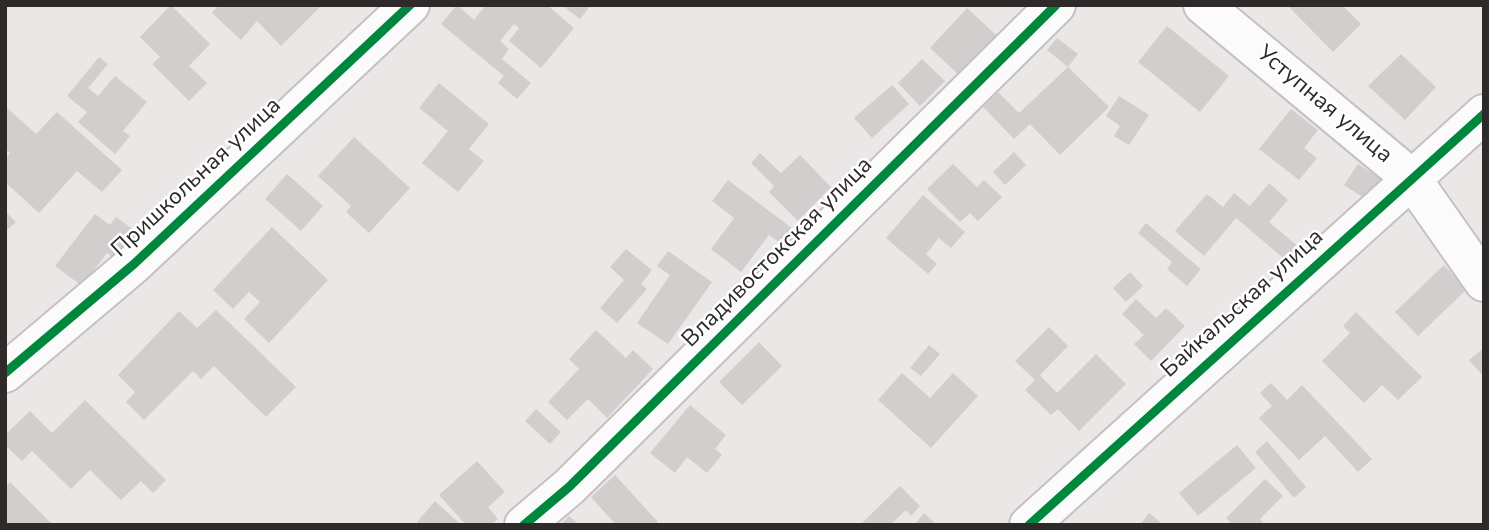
<!DOCTYPE html>
<meta charset="utf-8">
<style>
body{margin:0}
#map{position:relative;width:1489px;height:530px;overflow:hidden;background:#ece7e7;font-family:"Nunito Sans",sans-serif}
canvas{display:block}
.frame{position:absolute;inset:0;border:7px solid #2d2a29;pointer-events:none}
</style>
<div id="map">
<canvas width="1489" height="530"></canvas>
<div class="frame"></div>
</div>
<script>
const g = document.querySelector('canvas').getContext('2d');
g.lineJoin = 'round';
function fill(path, color) { g.fillStyle = color; g.fill(path, 'evenodd'); }
const shape = rows => new Path2D(rows.map(r => 'M' + r).join(''));
function trace(path, color, width, dash) { g.strokeStyle = color; g.lineWidth = width; g.lineCap = dash ? 'butt' : 'round'; g.setLineDash(dash || []); g.stroke(path); }
function write(font, color, halo, rows, align = 'center') {
  g.font = font + ' "Nunito Sans",sans-serif'; g.lineWidth = 5; g.setLineDash([]); g.textBaseline = 'middle'; g.strokeStyle = halo; g.fillStyle = color; for (const [text, x, y, turn = 0] of rows) {
    g.save(); g.translate(x, y); g.rotate((+turn || 0) * Math.PI / 180); g.textAlign = isNaN(turn) ? turn : align; if (halo) g.strokeText(text, 0, 0); g.fillText(text, 0, 0); g.restore();
  }
}
fill(shape([
 [171,5,210,44,189,66,207,83,189,101,152,64,160,57,140,37],
 [219,5,322,5,281,46,257,21,241,40,212,13],
 [457,5,474,20,486,5,547,5,574,28,541,68,509,41,519,28,514,24,500,41,509,49,502,59,531,83,517,99,498,83,504,76,441,24],
 [562,5,591,5,580,19],
 [1287,5,1342,5,1361,24,1333,52],
 [967,8,997,36,960,76,930,48],
 [1167,26,1229,76,1200,112,1138,62],
 [1057,38,1078,54,1068,67,1109,107,1060,155,1030,124,1014,139,983,107,998,92,1019,113,1068,67,1047,50],
 [1401,54,1436,87,1405,120,1368,86],
 [99,57,108,64,88,88,98,96,115,76,147,102,123,131,130,136,115,154,78,122,87,112,67,96],
 [922,59,945,81,920,106,898,83],
 [439,83,489,124,469,149,484,161,458,192,422,163,448,131,419,108],
 [892,85,909,104,872,138,854,118],
 [1119,96,1149,115,1129,145,1114,136,1120,126,1106,116],
 [5,106,36,134,57,112,122,170,102,192,77,171,39,213,5,182,5,159,10,153,5,149],
 [1291,109,1318,130,1304,148,1317,158,1299,180,1259,149],
 [354,137,410,188,369,233,346,212,351,206,318,176],
 [1014,152,1026,165,1005,185,993,172],
 [760,153,781,173,800,155,831,187,798,221,769,192,774,186,751,163],
 [953,164,977,187,984,180,1002,197,978,221,970,213,960,222,927,189],
 [1358,164,1384,181,1370,202,1344,185],
 [287,174,323,206,301,231,265,199],
 [728,180,793,229,782,244,769,235,741,272,711,249,734,218,712,201],
 [1269,183,1288,200,1269,222,1300,248,1288,262,1236,218,1204,256,1175,231,1207,194,1223,207,1234,193,1250,206],
 [923,195,965,232,951,248,939,238,926,254,937,264,928,274,886,238],
 [5,211,16,222,5,232],
 [95,214,110,225,116,217,142,236,122,264,107,253,82,286,55,266],
 [1146,223,1201,269,1187,286,1167,269,1172,262,1138,233],
 [272,227,328,280,269,343,244,319,260,302,249,292,233,309,213,290],
 [626,249,652,270,641,284,647,289,617,323,600,308,624,280,610,267],
 [668,251,712,282,668,344,637,323,670,275,657,266],
 [1444,265,1467,289,1418,336,1395,312],
 [1130,272,1143,286,1126,302,1113,288],
 [1136,299,1156,318,1166,308,1185,326,1151,361,1134,344,1144,335,1122,314],
 [216,310,296,387,266,417,214,366,201,379,193,371,144,420,126,402,135,392,118,375,179,311,197,328],
 [1356,312,1422,377,1398,400,1382,385,1364,403,1322,361,1350,333,1343,326],
 [1049,327,1068,346,1040,375,1057,393,1096,354,1126,384,1079,431,1058,409,1051,415,1025,390,1035,380,1015,361],
 [596,330,626,358,633,350,653,369,607,418,588,399,567,420,548,402,579,369,569,359],
 [759,342,782,366,742,405,719,382],
 [929,345,940,354,921,376,910,368],
 [1484,348,1484,377,1469,360],
 [902,373,930,398,953,373,978,396,931,448,878,400],
 [1271,383,1287,400,1302,385,1372,459,1358,472,1325,436,1299,460,1259,418,1272,406,1260,393],
 [85,400,166,480,153,493,141,481,121,500,90,470,71,489,32,451,22,461,5,445,5,435,30,411,52,433],
 [690,405,726,435,715,449,722,455,707,473,687,457,675,473,650,453],
 [536,409,561,432,550,444,525,421],
 [1267,441,1306,487,1294,498,1255,452],
 [1237,445,1256,468,1198,516,1179,493],
 [477,461,505,492,488,507,498,519,491,525,466,525,439,495],
 [615,475,658,522,655,525,616,525,591,497],
 [1265,479,1283,496,1260,519,1265,525,1233,525,1226,518],
 [10,482,51,523,50,525,5,525,5,487],
 [900,486,920,506,911,516,906,510,890,525,863,525,862,523],
 [435,501,459,523,457,525,420,525,417,522],
 [924,513,937,525,914,525],
 [1149,513,1164,525,1140,525],
 [569,516,580,525,561,525]
]), '#d2cece');
const street = shape([
 [1203,5,1411,178,1484,282],
 [5,373,134,264,410,5],
 [524,525,569,487,1056,5],
 [1029,525,1484,114]
]);
trace(street, '#c5c1c0', 42);
trace(street, '#fcfbfb', 38);
trace(shape([
 [5,373,134,264,410,5],
 [524,525,569,487,1056,5],
 [1029,525,1484,114]
]), '#00873e', 9);
write('23px', '#2d2a29', '#fff', [
 ["Уступная улица",1324,105,40],
 ["Пришкольная улица",197,178,-43],
 ["Владивостокская улица",778,253,-45],
 ["Байкальская улица",1243,304,-42]
]);
</script>
